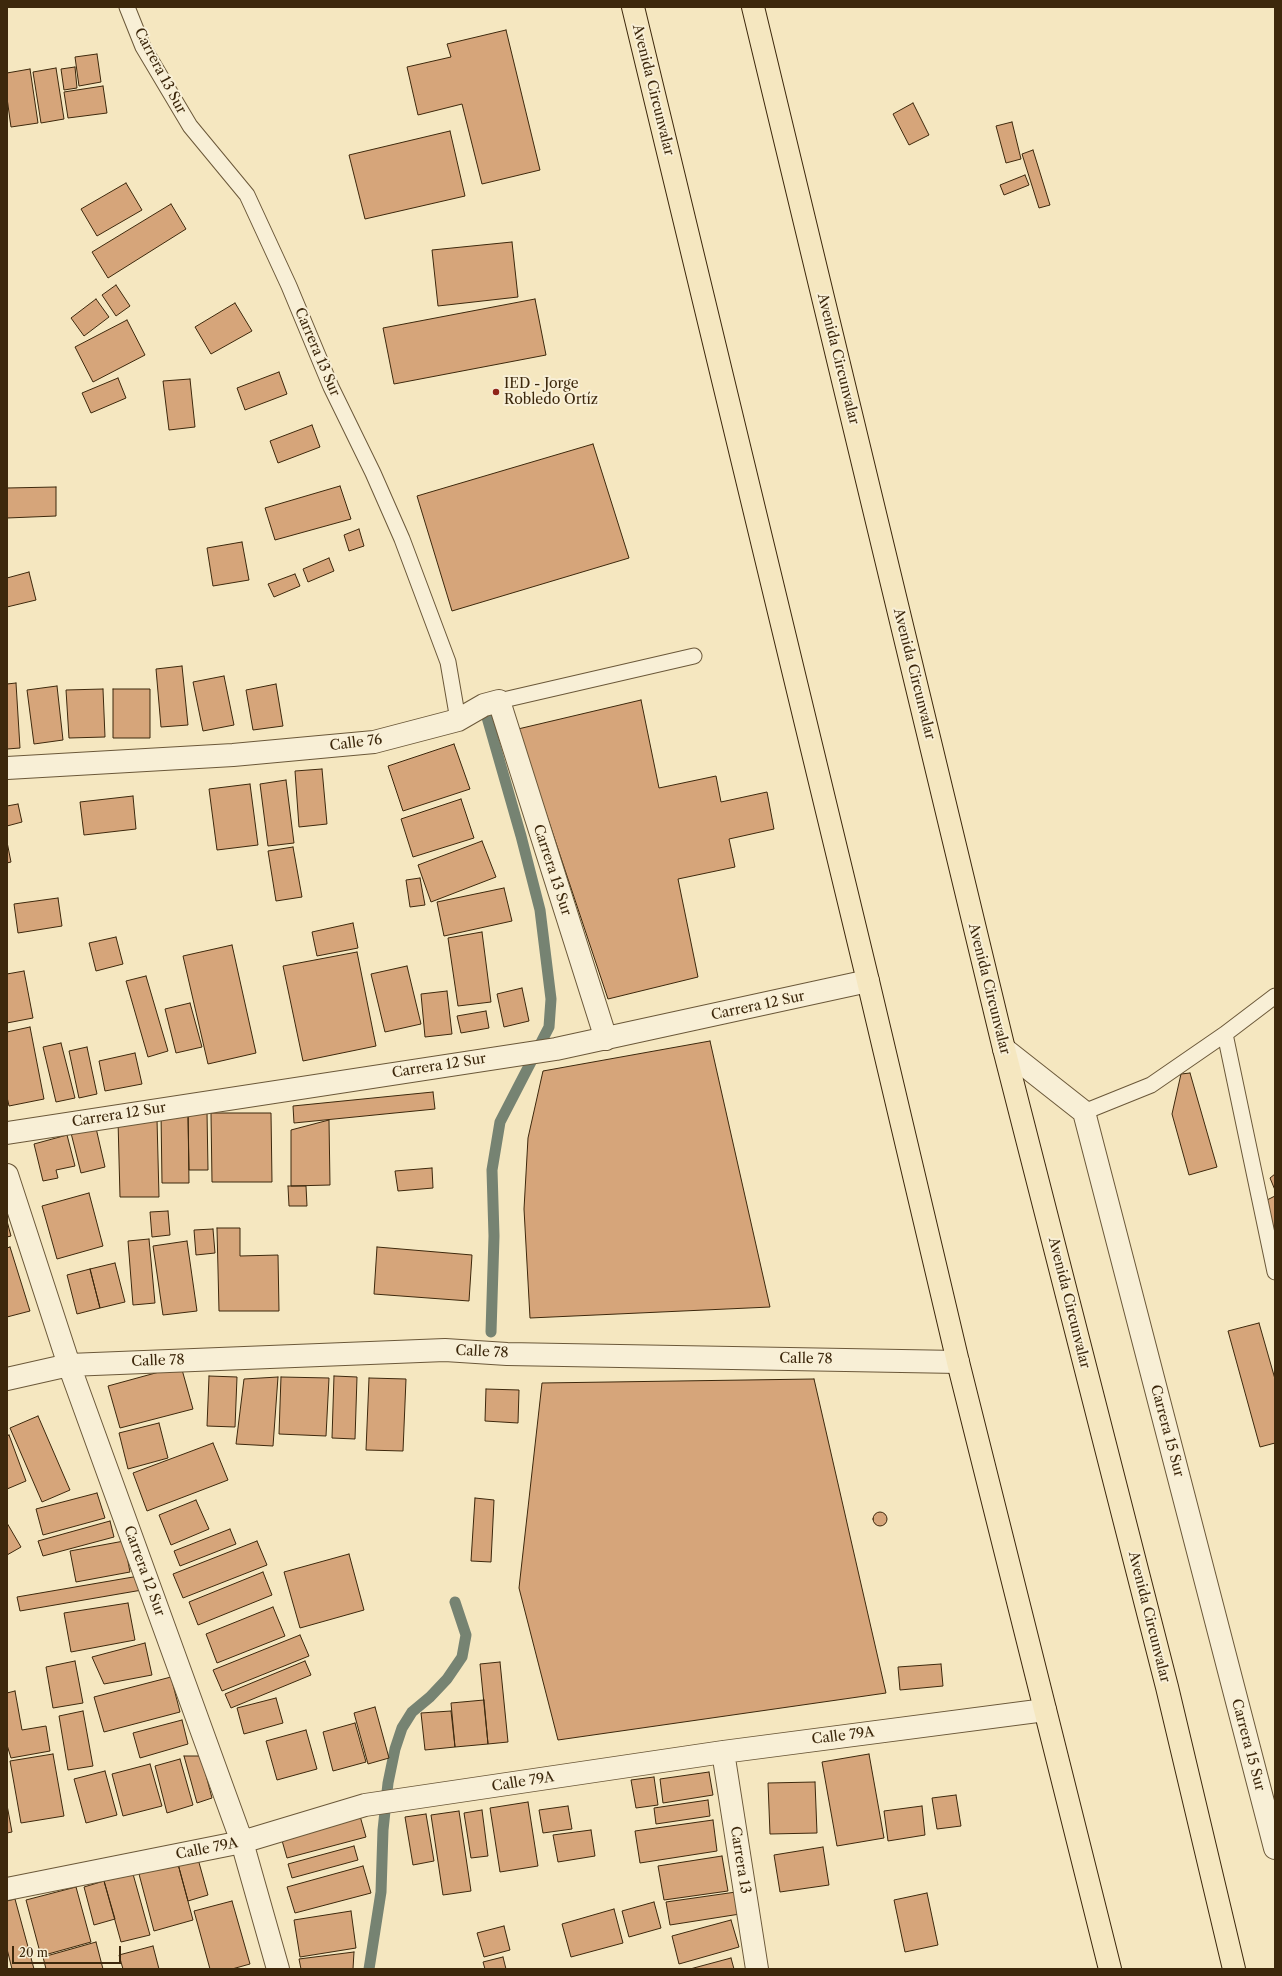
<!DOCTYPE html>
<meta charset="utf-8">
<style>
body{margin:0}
#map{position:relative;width:1282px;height:1976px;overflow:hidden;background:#f5e7c0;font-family:"Libre Caslon Text",serif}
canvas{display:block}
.frame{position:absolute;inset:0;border:8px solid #3d280c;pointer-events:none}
.scale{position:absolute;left:12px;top:1946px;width:109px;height:18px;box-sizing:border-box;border:2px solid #3d280c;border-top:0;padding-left:5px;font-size:12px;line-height:14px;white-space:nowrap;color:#3d280c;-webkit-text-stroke:3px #f8efd6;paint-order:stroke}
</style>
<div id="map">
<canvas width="1282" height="1976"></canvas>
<div class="frame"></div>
<div class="scale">20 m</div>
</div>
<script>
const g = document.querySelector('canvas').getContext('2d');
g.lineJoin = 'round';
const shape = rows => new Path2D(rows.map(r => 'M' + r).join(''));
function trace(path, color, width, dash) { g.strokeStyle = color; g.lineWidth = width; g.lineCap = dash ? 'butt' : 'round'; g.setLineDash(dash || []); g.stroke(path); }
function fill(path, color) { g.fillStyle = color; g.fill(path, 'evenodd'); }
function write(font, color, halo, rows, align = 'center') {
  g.font = font + ' "Libre Caslon Text",serif'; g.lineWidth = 4; g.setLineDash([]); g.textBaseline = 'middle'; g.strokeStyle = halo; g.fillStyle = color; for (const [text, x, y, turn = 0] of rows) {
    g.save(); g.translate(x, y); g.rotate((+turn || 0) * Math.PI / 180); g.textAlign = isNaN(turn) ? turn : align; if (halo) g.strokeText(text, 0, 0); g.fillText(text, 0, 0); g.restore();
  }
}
trace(shape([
 [484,707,521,836,540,910,551,999,549,1027,500,1122,492,1170,494,1236,491,1332],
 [369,1969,381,1892,383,1830,388,1783,395,1749,402,1728,412,1712,430,1697,447,1679,462,1657,466,1635,455,1602]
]), '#768372', 11);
const building = shape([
 [506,30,540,170,482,184,462,104,418,115,407,67,451,57,447,44,506,30],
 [97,54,101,82,79,86,75,57,97,54],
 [75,67,77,88,64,90,61,69,75,67],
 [56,68,64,119,41,123,33,72,56,68],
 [30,69,38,123,11,127,7,98,7,73,30,69],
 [103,86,107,113,68,118,64,92,103,86],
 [913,103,929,135,909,145,893,114,913,103],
 [1012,122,1021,159,1006,163,996,126,1012,122],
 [450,131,465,196,365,219,349,155,450,131],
 [1033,150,1050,205,1039,208,1022,154,1033,150],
 [1025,175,1029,185,1004,195,1000,185,1025,175],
 [126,183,142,210,97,236,81,209,126,183],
 [171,204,186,229,108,278,92,252,171,204],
 [512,242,518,297,438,306,432,250,512,242],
 [116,285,130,306,116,316,102,295,116,285],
 [96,299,109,317,84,336,71,318,96,299],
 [535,299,546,355,394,384,383,328,535,299],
 [235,303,252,331,211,354,195,327,235,303],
 [127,320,145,355,93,382,75,347,127,320],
 [279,372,287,394,245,410,237,388,279,372],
 [118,378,126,398,91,413,82,393,118,378],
 [190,379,195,427,169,430,163,381,190,379],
 [312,425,320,447,278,463,270,441,312,425],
 [593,444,629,558,452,611,417,496,593,444],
 [340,486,351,519,275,540,265,508,340,486],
 [56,487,56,516,7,518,7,488,56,487],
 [359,529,364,546,349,551,344,535,359,529],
 [242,542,249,580,213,586,207,548,242,542],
 [329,558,334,571,308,582,303,569,329,558],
 [29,572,36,600,7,607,7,578,29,572],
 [295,574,300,586,274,597,268,584,295,574],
 [182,666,188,725,161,727,156,669,182,666],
 [224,676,234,725,203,731,193,682,224,676],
 [16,683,20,748,7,749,7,684,16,683],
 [276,684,283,726,253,730,246,690,276,684],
 [57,686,63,740,34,744,27,690,57,686],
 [103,689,105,737,69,738,66,690,103,689],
 [113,689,150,689,150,738,113,738,113,689],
 [641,700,659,788,716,776,721,802,767,792,774,829,729,839,735,867,678,879,698,977,608,999,518,729,641,700],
 [454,744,470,789,403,811,388,766,454,744],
 [322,769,327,824,299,827,295,771,322,769],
 [286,780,294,843,268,846,260,784,286,780],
 [250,784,258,845,217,850,209,789,250,784],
 [133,796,136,829,84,835,80,802,133,796],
 [461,799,474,838,413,857,401,819,461,799],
 [18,804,22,822,7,826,7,806,18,804],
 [482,841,496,877,431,902,418,865,482,841],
 [7,842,11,862,7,863,7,842],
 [293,847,302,897,276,901,268,851,293,847],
 [420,878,425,905,410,907,406,880,420,878],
 [504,888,512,921,444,936,437,902,504,888],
 [58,898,62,926,18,933,14,904,58,898],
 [353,923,358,948,317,956,312,932,353,923],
 [482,932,491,1002,458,1006,448,938,482,932],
 [116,937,123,964,96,971,89,943,116,937],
 [232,945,256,1053,208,1064,183,956,232,945],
 [357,952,376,1046,303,1061,283,966,357,952],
 [407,966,421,1024,385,1032,371,974,407,966],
 [24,971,33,1018,7,1023,7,974,24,971],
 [146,976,168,1051,148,1057,126,981,146,976],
 [522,988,529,1021,504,1027,497,994,522,988],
 [447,991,452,1034,425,1037,421,994,447,991],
 [190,1003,202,1047,176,1053,165,1009,190,1003],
 [486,1011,489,1028,461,1033,457,1016,486,1011],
 [30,1027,44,1099,9,1106,7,1097,7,1032,30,1027],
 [710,1041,770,1307,530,1318,524,1209,528,1138,543,1071,710,1041],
 [61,1043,75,1098,56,1102,43,1047,61,1043],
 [87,1047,97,1094,79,1098,69,1051,87,1047],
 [135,1053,142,1084,105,1091,99,1061,135,1053],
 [1190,1073,1217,1167,1189,1175,1172,1114,1181,1074,1190,1073],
 [433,1092,435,1109,294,1123,293,1106,433,1092],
 [161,1112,188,1112,189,1183,162,1183,161,1112],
 [188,1112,207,1112,208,1170,189,1170,188,1112],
 [211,1113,271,1113,272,1182,212,1182,211,1113],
 [157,1119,159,1197,120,1197,118,1120,157,1119],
 [329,1120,330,1185,291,1186,291,1130,329,1120],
 [96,1128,105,1167,81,1173,71,1133,96,1128],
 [67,1135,75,1166,56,1170,58,1178,43,1181,34,1144,67,1135],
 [432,1168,433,1188,398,1191,395,1171,432,1168],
 [1275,1174,1275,1190,1270,1178,1275,1174],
 [288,1186,306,1186,307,1206,289,1206,288,1186],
 [89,1193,103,1246,57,1259,42,1206,89,1193],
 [1275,1196,1275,1253,1263,1202,1275,1196],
 [168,1211,170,1235,152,1237,150,1212,168,1211],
 [7,1221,11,1236,7,1237,7,1221],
 [217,1228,240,1228,240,1256,278,1255,279,1311,219,1311,217,1228],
 [213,1229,215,1253,196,1255,194,1230,213,1229],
 [149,1239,155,1303,133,1305,128,1241,149,1239],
 [187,1241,197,1311,163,1315,153,1246,187,1241],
 [10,1247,30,1311,7,1317,7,1248,10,1247],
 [377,1247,472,1255,469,1301,374,1294,377,1247],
 [115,1263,125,1302,100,1308,90,1269,115,1263],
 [90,1269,100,1308,77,1314,67,1275,90,1269],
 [1259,1323,1275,1379,1275,1443,1260,1447,1228,1331,1259,1323],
 [181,1366,193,1409,120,1428,108,1386,181,1366],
 [209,1376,237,1377,235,1427,207,1426,209,1376],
 [334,1376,357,1377,355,1439,332,1438,334,1376],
 [278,1377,273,1446,236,1444,244,1379,278,1377],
 [281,1377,329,1378,326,1436,279,1434,281,1377],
 [369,1378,406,1379,403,1451,366,1450,369,1378],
 [814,1379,886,1693,558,1740,519,1588,542,1383,814,1379],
 [486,1389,519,1390,518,1423,485,1421,486,1389],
 [38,1416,70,1490,42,1502,10,1428,38,1416],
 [159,1423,168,1458,128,1469,119,1433,159,1423],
 [9,1435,26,1481,7,1489,7,1436,9,1435],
 [213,1443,228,1480,147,1511,133,1473,213,1443],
 [97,1493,105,1518,43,1535,36,1509,97,1493],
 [475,1498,494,1500,491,1562,471,1561,475,1498],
 [196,1500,209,1529,171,1545,159,1515,196,1500],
 '873 1519a7 7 0 1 1 14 0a7 7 0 1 1-14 0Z',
 [110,1521,114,1537,43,1556,38,1541,110,1521],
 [7,1523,21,1547,7,1555,7,1523],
 [230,1529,236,1544,180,1566,174,1551,230,1529],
 [124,1541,130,1572,76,1582,70,1551,124,1541],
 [257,1541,267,1565,183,1598,173,1574,257,1541],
 [349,1554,364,1610,300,1628,284,1572,349,1554],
 [263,1572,272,1595,198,1625,189,1602,263,1572],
 [139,1576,142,1590,20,1611,17,1597,139,1576],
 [128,1603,135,1640,71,1652,64,1613,128,1603],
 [273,1607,285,1636,217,1663,206,1634,273,1607],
 [300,1635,309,1656,222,1691,213,1670,300,1635],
 [145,1643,152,1675,104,1684,92,1657,145,1643],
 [75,1661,83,1703,53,1708,46,1667,75,1661],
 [305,1661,311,1675,231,1708,225,1694,305,1661],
 [500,1662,508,1742,488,1744,480,1664,500,1662],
 [941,1664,943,1686,900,1690,898,1667,941,1664],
 [171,1677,180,1712,104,1732,94,1697,171,1677],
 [15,1691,22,1730,46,1726,50,1751,11,1758,7,1745,7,1693,15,1691],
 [276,1698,283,1723,244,1734,237,1708,276,1698],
 [484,1700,488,1744,455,1747,451,1703,484,1700],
 [375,1707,389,1758,368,1764,354,1713,375,1707],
 [83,1711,93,1766,68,1770,59,1716,83,1711],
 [451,1711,455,1747,425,1750,421,1713,451,1711],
 [182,1720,188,1744,140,1758,133,1733,182,1720],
 [355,1723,366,1762,333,1771,323,1732,355,1723],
 [306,1730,317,1769,277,1780,266,1741,306,1730],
 [53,1754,64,1816,21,1823,10,1761,53,1754],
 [869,1754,884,1838,837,1846,822,1762,869,1754],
 [184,1756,201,1756,212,1798,197,1803,184,1756],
 [180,1759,193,1805,167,1813,155,1766,180,1759],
 [150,1764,162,1806,123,1816,112,1774,150,1764],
 [105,1771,117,1815,86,1823,74,1779,105,1771],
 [709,1772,713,1795,663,1803,660,1779,709,1772],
 [654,1777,658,1805,636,1808,631,1780,654,1777],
 [815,1782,817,1833,770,1834,768,1783,815,1782],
 [956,1795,961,1826,937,1829,932,1798,956,1795],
 [708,1800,710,1816,656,1824,654,1808,708,1800],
 [528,1802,538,1866,500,1872,490,1808,528,1802],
 [7,1805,12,1832,7,1833,7,1805],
 [568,1806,572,1829,543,1833,539,1810,568,1806],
 [922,1806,925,1835,888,1841,884,1811,922,1806],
 [482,1810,488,1856,471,1858,464,1813,482,1810],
 [459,1811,471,1891,443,1895,431,1815,459,1811],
 [426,1814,434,1861,413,1865,405,1817,426,1814],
 [360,1816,366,1837,287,1858,281,1837,360,1816],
 [713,1820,717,1851,640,1863,635,1831,713,1820],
 [591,1830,595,1856,558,1862,553,1835,591,1830],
 [354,1846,358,1860,292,1878,288,1864,354,1846],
 [823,1847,829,1885,780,1892,774,1855,823,1847],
 [722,1856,728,1891,664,1900,658,1866,722,1856],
 [198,1859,208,1895,188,1901,178,1864,198,1859],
 [178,1864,193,1920,154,1931,139,1874,178,1864],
 [363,1866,371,1893,295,1913,287,1887,363,1866],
 [133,1874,150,1935,121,1942,104,1881,133,1874],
 [104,1881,115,1919,94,1925,84,1887,104,1881],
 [76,1887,91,1942,41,1956,26,1900,76,1887],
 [736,1892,740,1914,670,1925,666,1902,736,1892],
 [927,1893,938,1945,905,1952,894,1900,927,1893],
 [15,1899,34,1969,12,1969,7,1949,7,1901,15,1899],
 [232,1901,250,1964,232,1969,210,1969,194,1911,232,1901],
 [654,1902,661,1928,629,1937,622,1911,654,1902],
 [614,1909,623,1943,571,1957,562,1924,614,1909],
 [351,1911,356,1948,300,1957,294,1920,351,1911],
 [731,1920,739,1947,679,1964,672,1936,731,1920],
 [504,1926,510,1950,484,1957,477,1933,504,1926],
 [96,1942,103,1969,46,1969,43,1957,96,1942],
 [153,1946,159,1969,123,1969,119,1955,153,1946],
 [354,1952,353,1969,301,1969,299,1959,354,1952],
 [503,1957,506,1969,485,1969,483,1962,503,1957],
 [731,1958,734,1969,690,1969,731,1958]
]);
fill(building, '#d6a57a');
trace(building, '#3d280c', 1);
const lane = shape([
 [127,7,143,47,190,126,247,195,289,286,331,387,373,473,402,539,448,662,458,720],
 [499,701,694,656],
 [1225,1034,1275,1272],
 [1084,1112,1151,1085,1225,1034,1275,996]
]);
const street = shape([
 [7,768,233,755,374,742,458,720,484,705,499,701,606,1039],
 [1004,1049,1084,1112,1275,1848],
 [7,1133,556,1049,868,981],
 [7,1175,69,1365,242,1842,278,1969],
 [7,1379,69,1365,445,1350,507,1354,958,1362],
 [723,1752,757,1969],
 [7,1889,242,1842,365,1805,723,1752,1045,1710]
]);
const highway = shape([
 [633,7,868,981,958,1362,1110,1969],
 [753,7,1004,1049,1167,1687,1234,1969]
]);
trace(lane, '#6b5839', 17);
trace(street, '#6b5839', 24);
trace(highway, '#3d280c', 24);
trace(lane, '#f8efd6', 15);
trace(street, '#f8efd6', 22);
trace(highway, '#f5e7c0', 22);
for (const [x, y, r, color] of [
 [496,392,4,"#8f2418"]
]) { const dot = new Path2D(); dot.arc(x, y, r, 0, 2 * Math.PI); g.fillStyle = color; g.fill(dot); trace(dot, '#f8efd6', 1.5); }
write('14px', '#3d280c', '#f8efd6', [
 ["Carrera 13 Sur",160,71,62],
 ["Avenida Circunvalar",653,90,76],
 ["Carrera 13 Sur",317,352,67],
 ["Avenida Circunvalar",838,359,76],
 ["Avenida Circunvalar",914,674,76],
 ["Calle 76",356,743,-7],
 ["Carrera 13 Sur",552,870,72],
 ["Avenida Circunvalar",989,989,76],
 ["Carrera 12 Sur",758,1006,-12],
 ["Carrera 12 Sur",439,1066,-9],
 ["Carrera 12 Sur",119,1115,-9],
 ["Avenida Circunvalar",1069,1303,76],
 ["Calle 78",482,1352,3],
 ["Calle 78",806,1359,1],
 ["Calle 78",158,1361,-2],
 ["Carrera 15 Sur",1167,1431,75],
 ["Carrera 12 Sur",144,1571,70],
 ["Avenida Circunvalar",1149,1617,76],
 ["Calle 79A",843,1736,-7],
 ["Carrera 15 Sur",1248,1745,75],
 ["Calle 79A",523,1782,-9],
 ["Calle 79A",207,1849,-11],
 ["Carrera 13",740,1860,81]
]);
write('14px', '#3d280c', '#f8efd6', [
 ["IED - Jorge",504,384],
 ["Robledo Ortíz",504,400]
], 'left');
</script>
